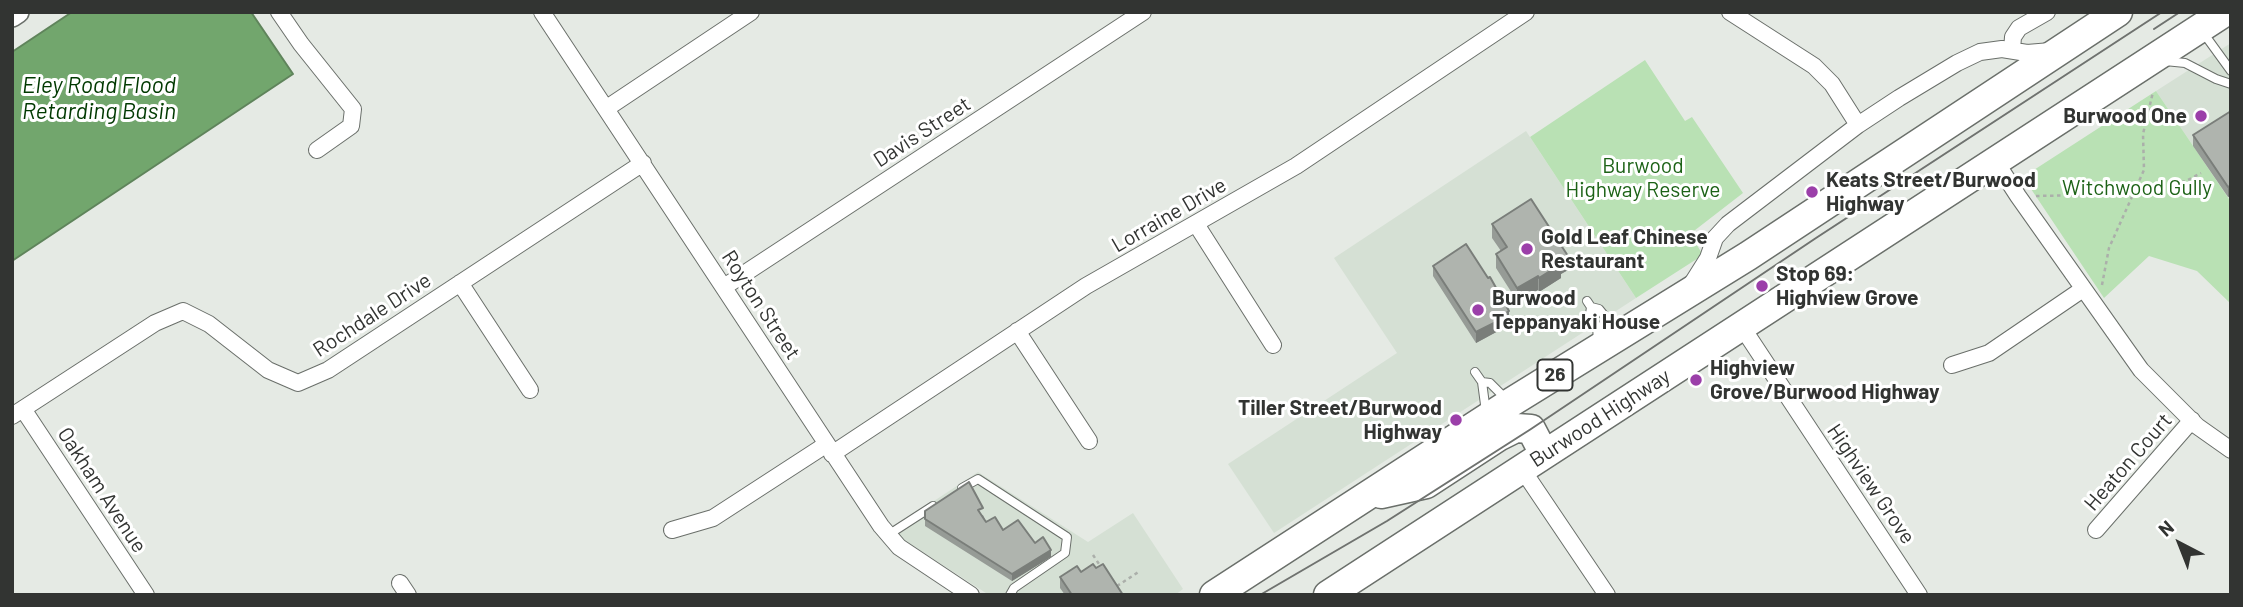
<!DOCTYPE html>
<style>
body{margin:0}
#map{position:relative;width:2243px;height:607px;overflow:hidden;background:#e5eae4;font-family:Barlow,sans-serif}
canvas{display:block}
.frame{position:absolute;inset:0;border:14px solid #323432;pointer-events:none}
.north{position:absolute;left:2145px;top:509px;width:70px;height:70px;-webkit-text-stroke:5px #fff;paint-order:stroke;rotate:318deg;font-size:19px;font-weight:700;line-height:28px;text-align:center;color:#323432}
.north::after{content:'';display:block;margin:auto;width:24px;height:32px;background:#323432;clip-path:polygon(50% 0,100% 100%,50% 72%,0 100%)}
</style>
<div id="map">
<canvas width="2243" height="607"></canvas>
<div class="frame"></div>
<div class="north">N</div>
</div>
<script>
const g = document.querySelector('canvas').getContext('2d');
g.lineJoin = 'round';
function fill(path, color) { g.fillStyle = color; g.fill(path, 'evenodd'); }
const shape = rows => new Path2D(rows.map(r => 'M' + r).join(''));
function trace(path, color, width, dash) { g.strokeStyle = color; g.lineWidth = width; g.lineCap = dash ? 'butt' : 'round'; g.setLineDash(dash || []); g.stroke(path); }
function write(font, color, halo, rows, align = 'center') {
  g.font = font + ' Barlow,sans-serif'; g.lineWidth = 6; g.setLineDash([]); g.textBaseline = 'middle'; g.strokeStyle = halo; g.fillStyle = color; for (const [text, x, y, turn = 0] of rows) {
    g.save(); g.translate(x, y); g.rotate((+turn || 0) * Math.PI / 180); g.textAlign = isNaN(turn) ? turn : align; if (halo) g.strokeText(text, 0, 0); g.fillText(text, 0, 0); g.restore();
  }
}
fill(shape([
 [2231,43,2231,202,2156,91],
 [1526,131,1636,298,1274,533,1228,464,1397,353,1334,258],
 [978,472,1088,542,1133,513,1183,589,1175,595,989,595,904,540,893,528]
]), '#d5e0d4');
fill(shape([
 [1645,60,1685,121,1692,117,1743,193,1690,234,1703,255,1636,298,1530,137],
 [2156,91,2231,202,2231,304,2197,271,2149,256,2104,298,2023,177]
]), '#b9e1b4');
const water = shape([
 [72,12,251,12,293,74,12,261,12,52,72,12]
]);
fill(water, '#72a66d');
trace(water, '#5f845b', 2);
const lane = shape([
 [2202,31,2231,71],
 [2165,61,2185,63,2216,79,2231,84],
 [1587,301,1591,307,1599,309,1616,330],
 [1591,307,1590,314,1597,326,1598,341],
 [1475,372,1482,382,1486,412],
 [1482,382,1490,383,1507,400],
 [962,488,978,479,1067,537,1065,553,1014,588,1010,595],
 [888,535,933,506]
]);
const street = shape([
 [279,12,301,44,353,109,351,126,317,150],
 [542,12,881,526,899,547,971,595],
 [1730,12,1814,66,1832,84,1858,125],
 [2012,50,2013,37,2019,28,2047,12],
 [607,108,751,12],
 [1996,162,2018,196,2141,370,2197,426,2231,450],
 [1196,224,1273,345],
 [460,283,530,390],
 [1691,285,1708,258,1715,238,1728,224,1858,125,1899,98,1957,63,1980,52,2002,49,2027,53,2051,51],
 [724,287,1143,12],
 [1742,327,1919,595],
 [1017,331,1089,441],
 [1952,365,1989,353,2083,289],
 [23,409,146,595],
 [12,416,155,323,183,311,209,324,268,370,298,383,328,370,643,163],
 [832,454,1086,286,1296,166,1526,12],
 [1522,469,1607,595],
 [672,530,713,518,827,444],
 [2096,530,2192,420],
 [400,583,408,595]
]);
const secondary = shape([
 [12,16,18,12]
]);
const highway = shape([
 [1381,494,1426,484,1498,437,1516,428,1531,429,1544,454],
 [1214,595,1510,403,1748,256,2118,12],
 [1328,595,2225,12]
]);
trace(lane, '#6a6f6a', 10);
trace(street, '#6a6f6a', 18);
trace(secondary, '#6a6f6a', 24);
trace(highway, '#6a6f6a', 31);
trace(shape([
 [2036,196,2135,194,2186,181,2201,173],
 [2102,285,2109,248,2144,170,2143,134,2153,92],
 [1093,555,1101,567],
 [1117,586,1140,571]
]), '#abafaa', 2.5, [3.5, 3.5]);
trace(lane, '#fff', 8);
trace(street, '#fff', 16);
trace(secondary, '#fff', 21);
trace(highway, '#fff', 28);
trace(shape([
 [2154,29,2180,12],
 [1260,595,1387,521,1531,429,1816,238,2162,12]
]), '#6f726f', 2);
fill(shape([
 [2231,111,2228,197,2193,146,2193,135],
 [1492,224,1568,270,1561,274,1561,278,1539,292,1538,290,1517,301,1496,268,1496,254,1501,251,1492,238],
 [1433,266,1509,321,1500,327,1500,330,1476,343,1433,276],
 [925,511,983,515,986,522,1003,530,1035,543,1051,557,1012,581,925,526],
 [1096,568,1123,595,1065,595,1060,588,1060,577]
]), '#969b96');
fill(shape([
 [2231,185,2231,196,2228,197,2228,187],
 [1568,256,1568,270,1561,274,1561,278,1539,292,1539,278],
 [1538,276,1538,290,1517,301,1517,288],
 [1509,311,1509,321,1500,327,1500,330,1476,343,1476,332],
 [1051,550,1051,557,1012,581,1012,574]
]), '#7a7e7a');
const building = shape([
 [2231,111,2231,185,2228,187,2193,135,2231,111],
 [1531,199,1568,256,1559,262,1561,264,1539,278,1538,276,1517,288,1496,254,1507,247,1492,224,1531,199],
 [1466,244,1488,278,1490,277,1509,311,1498,318,1500,320,1476,332,1433,266,1466,244],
 [969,482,983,508,978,510,986,522,995,517,1003,530,1018,520,1035,543,1043,537,1051,550,1012,574,925,519,925,511,969,482],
 [1093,564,1096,568,1103,564,1123,595,1072,595,1060,577,1077,566,1081,572,1093,564]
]);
fill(building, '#afb4ae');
trace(building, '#7a7e7a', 2);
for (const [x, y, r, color] of [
 [2201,116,7,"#9b3fa9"],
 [1812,192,7,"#9b3fa9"],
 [1527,249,7,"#9b3fa9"],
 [1762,286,7,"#9b3fa9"],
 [1478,310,7,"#9b3fa9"],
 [1696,380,7,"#9b3fa9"],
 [1456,420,7,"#9b3fa9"]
]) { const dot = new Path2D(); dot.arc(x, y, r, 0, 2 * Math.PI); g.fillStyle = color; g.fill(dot); trace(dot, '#fff', 2.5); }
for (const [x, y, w] of [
 [1555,375,35]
]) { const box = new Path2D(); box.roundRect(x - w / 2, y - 15.5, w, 31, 5); g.fillStyle = '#fff'; g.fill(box); trace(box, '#323432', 2); }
write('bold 19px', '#323432', null, [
 ["26",1555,375]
]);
write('bold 21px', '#323432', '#fff', [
 ["Burwood One",2187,116,"right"],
 ["Keats Street/Burwood",1826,180],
 ["Highway",1826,204],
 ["Gold Leaf Chinese",1541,237],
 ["Restaurant",1541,261],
 ["Stop 69:",1776,274],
 ["Highview Grove",1776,298],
 ["Burwood",1492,298],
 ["Teppanyaki House",1492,322],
 ["Highview",1710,368],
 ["Grove/Burwood Highway",1710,392],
 ["Tiller Street/Burwood",1442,408,"right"],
 ["Highway",1442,432,"right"]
], 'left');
write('21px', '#323432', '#fff', [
 ["Davis Street",922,132,-33],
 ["Lorraine Drive",1169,215,-30],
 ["Royton Street",761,305,57],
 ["Rochdale Drive",372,315,-33],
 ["Burwood Highway",1600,418,-33],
 ["Heaton Court",2128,462,-49],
 ["Highview Grove",1871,484,56],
 ["Oakham Avenue",102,490,57]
]);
write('21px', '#1c6216', '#fff', [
 ["Burwood",1643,166],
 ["Highway Reserve",1643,190],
 ["Witchwood Gully",2137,188]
]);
write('italic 23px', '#003900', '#fff', [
 ["Eley Road Flood",99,85],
 ["Retarding Basin",99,111]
]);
</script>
